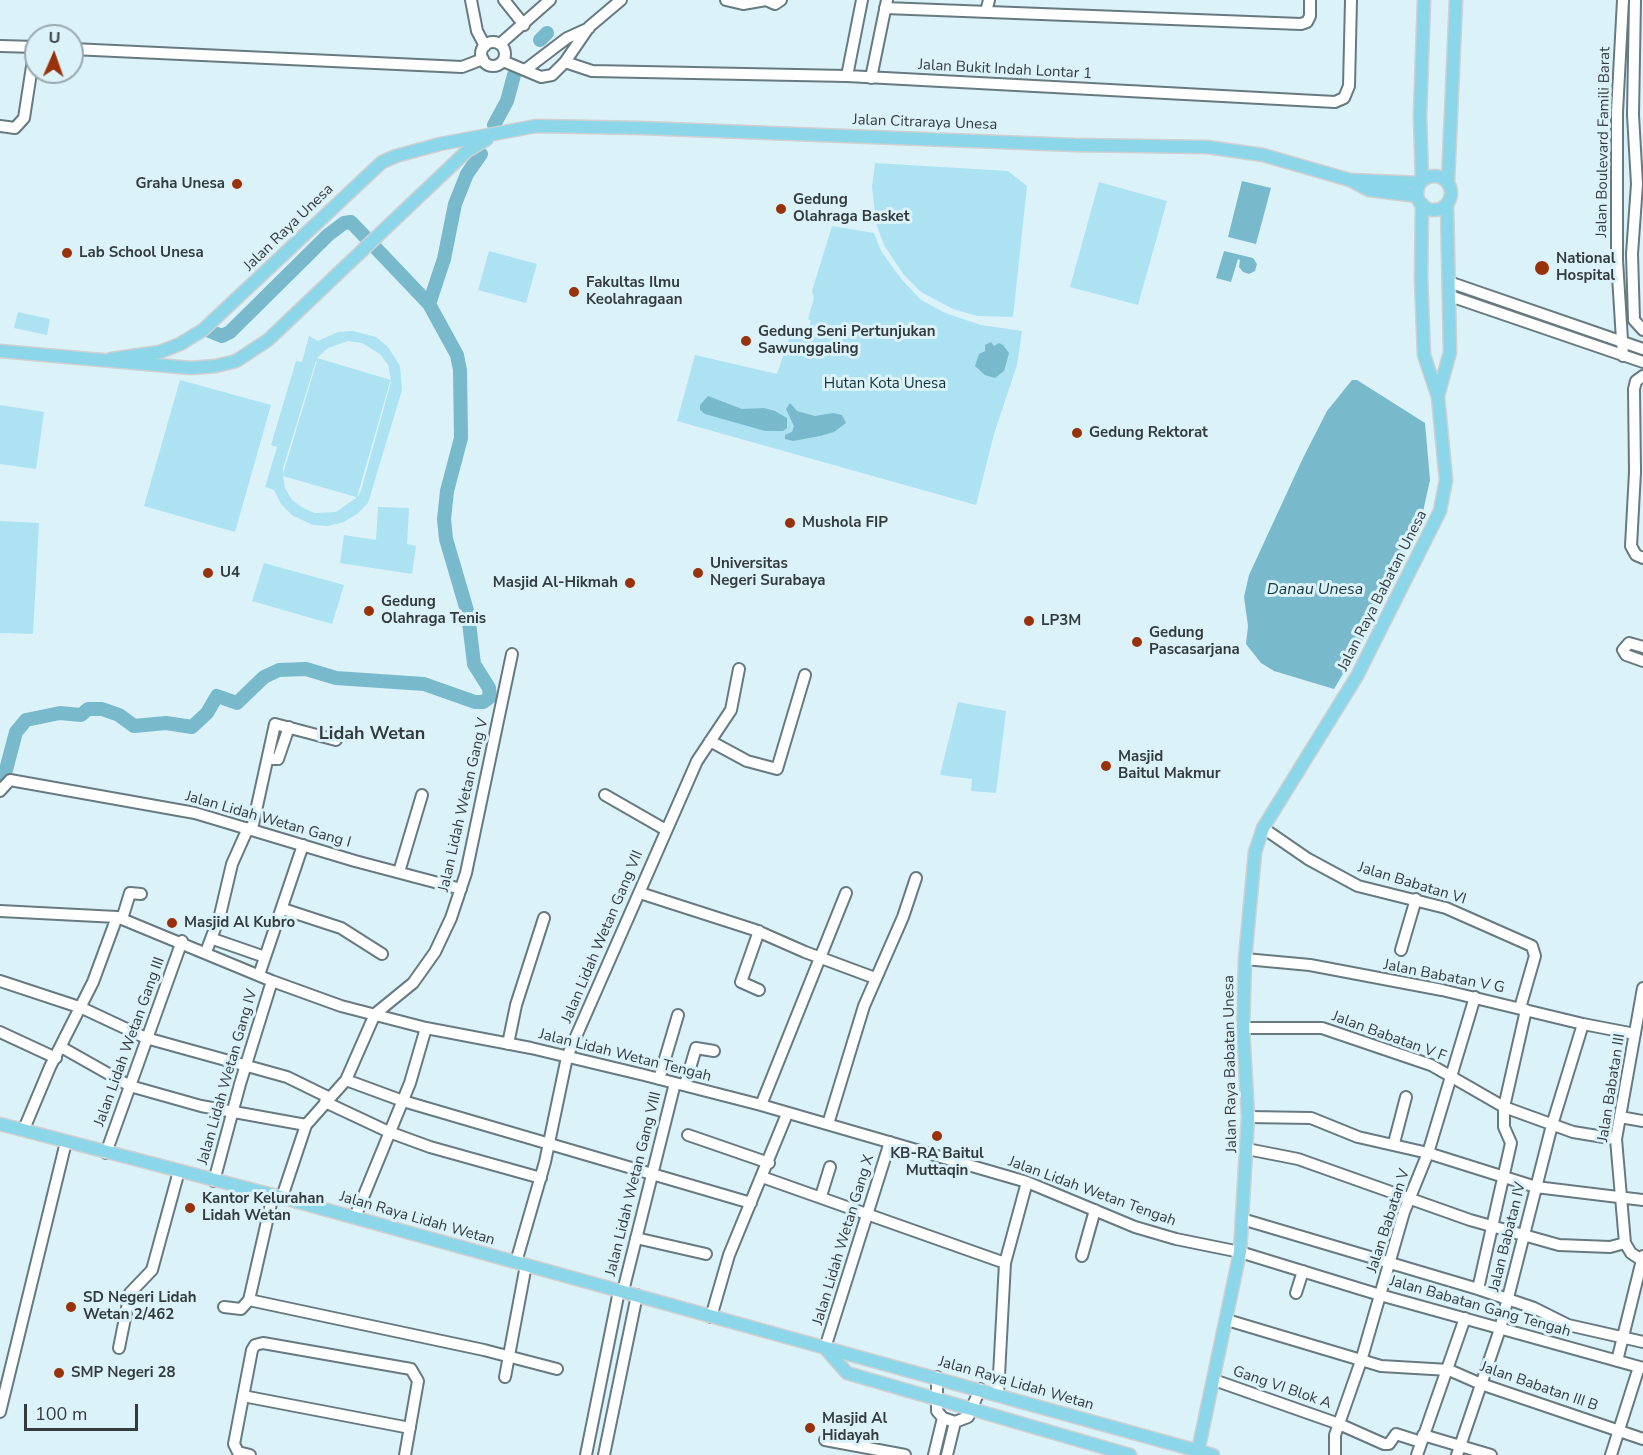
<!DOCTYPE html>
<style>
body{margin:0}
#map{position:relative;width:1643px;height:1455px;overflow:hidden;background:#dcf2f9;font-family:"Nunito Sans",sans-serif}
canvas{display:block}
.north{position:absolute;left:24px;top:24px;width:60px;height:60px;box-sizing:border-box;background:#dcf2f9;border:2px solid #98a9ae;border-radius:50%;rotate:2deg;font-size:16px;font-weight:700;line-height:24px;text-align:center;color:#333b3e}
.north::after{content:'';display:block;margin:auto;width:21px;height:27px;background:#99320b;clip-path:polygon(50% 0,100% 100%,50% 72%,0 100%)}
.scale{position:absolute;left:24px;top:1404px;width:114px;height:27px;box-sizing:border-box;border:3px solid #333b3e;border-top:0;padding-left:8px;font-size:18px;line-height:21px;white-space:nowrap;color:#333b3e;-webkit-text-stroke:4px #dcf2f9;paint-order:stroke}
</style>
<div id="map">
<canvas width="1643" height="1455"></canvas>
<div class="north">U</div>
<div class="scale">100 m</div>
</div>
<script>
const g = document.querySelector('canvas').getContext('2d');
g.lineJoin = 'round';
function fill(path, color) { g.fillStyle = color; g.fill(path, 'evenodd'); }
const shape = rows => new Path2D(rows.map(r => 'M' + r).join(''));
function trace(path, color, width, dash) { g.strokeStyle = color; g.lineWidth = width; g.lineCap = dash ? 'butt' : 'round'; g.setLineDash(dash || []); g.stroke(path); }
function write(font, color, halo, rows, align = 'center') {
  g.font = font + ' "Nunito Sans",sans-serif'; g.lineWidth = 6; g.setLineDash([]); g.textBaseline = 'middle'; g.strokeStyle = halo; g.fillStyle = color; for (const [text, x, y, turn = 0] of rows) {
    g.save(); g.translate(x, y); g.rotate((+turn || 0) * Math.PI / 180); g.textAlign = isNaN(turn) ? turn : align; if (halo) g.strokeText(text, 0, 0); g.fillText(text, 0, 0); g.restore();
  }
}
fill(shape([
 [875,163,1008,171,1027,186,1013,317,977,316,953,309,921,292,904,275,884,245,876,223,872,187],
 [1099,182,1167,201,1138,305,1070,287],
 [832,226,874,233,881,251,902,280,921,300,945,313,981,325,1022,331,1017,365,994,434,976,505,677,421,695,355,777,374,790,336,805,340,811,321,808,319,814,298,812,291],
 [489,251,537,264,526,303,478,290],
 [18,312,50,319,47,335,14,328],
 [353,331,376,337,388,347,400,366,402,390,368,503,357,514,344,522,328,526,313,525,292,515,281,504,274,490,265,487,277,447,271,445,296,361,302,362,309,336,318,341,338,332],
 [348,341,362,343,380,354,388,365,391,380,317,358,328,348],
 [316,361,317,361,283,474,283,468],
 [391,382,361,491,357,497,390,382],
 [283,476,356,497,356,498,336,512,315,513,303,508,292,500,285,488],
 [180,380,271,405,235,532,144,506],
 [0,405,44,412,36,469,0,464],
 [378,507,409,508,407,544,416,546,412,574,340,563,344,535,376,540],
 [0,521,39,523,33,634,0,633],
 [264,563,344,585,332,624,252,601],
 [958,702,1006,711,996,793,971,791,972,779,940,775]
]), '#ace2f2');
fill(shape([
 [1242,181,1271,188,1256,244,1228,237],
 [1224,251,1253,258,1257,264,1255,271,1249,274,1243,272,1239,267,1240,260,1238,259,1231,282,1216,278],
 [991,342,994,346,999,343,1003,345,1009,353,1004,371,995,378,985,375,975,366,979,354,985,351,985,345],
 [1352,380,1357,380,1425,423,1430,480,1422,516,1369,630,1334,689,1274,671,1261,663,1246,644,1248,626,1244,597,1249,575,1303,458,1327,411],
 [708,396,742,409,764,408,775,411,787,418,787,428,783,431,765,431,705,414,700,410,700,405],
 [790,403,797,411,815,416,833,413,842,415,846,423,834,432,820,436,793,441,785,439,785,435,792,432,794,426,786,409]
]), '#78b9cc');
trace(shape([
 [540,40,547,33],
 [494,125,507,101,514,75],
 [207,330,222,336,230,332,328,235,344,223,351,222,429,304],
 [0,775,6,770,16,732,26,720,60,713,81,715,88,709,102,709,119,715,134,726,166,723,192,727,207,713,217,696,237,703,264,677,279,670,306,669,336,678,424,684,475,702,483,702,490,697,489,688,474,664,468,614,446,539,444,519,447,491,461,438,460,370,457,355,429,304,444,259,455,204,467,174,481,154]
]), '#78b9cc', 14);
const minor = shape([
 [471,0,477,31,485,46],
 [504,0,524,25],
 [726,0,743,4,766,0],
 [766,0,775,4,781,0],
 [1623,0,1617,112,1617,260,1623,356],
 [1635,0,1633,115,1637,184,1632,254,1634,320,1643,330],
 [885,8,1301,24,1307,22,1310,16,1310,0],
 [986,12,989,0],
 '481 54a12 12 0 1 1 24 0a12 12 0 1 1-24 0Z',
 [500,44,550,0],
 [0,46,36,47],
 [72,49,462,67,483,59],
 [503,61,541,77,552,75,565,62,589,27,621,0],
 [565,62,592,71,847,76,1335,102,1344,98,1349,86,1351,0],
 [525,70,567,38,589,28],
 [847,76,862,0],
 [871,78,887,0],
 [0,126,15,128,24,118,35,47],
 [1449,282,1643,349],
 [1450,296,1643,362],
 [1643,376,1636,381,1634,389,1635,472,1631,546,1636,555,1643,558],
 [1643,647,1629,643,1623,650,1626,655,1643,661],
 [710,741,747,761,777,769,805,675],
 [268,759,278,759,289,727],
 [0,791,10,780,195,813,355,861,461,889],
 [605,795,666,830],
 [1263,828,1308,859,1358,886,1446,908,1532,946,1535,956,1520,1008],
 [252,829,275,724,336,740],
 [399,872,422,795],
 [640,893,755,930,805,952,875,978],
 [283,909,341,928,382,954],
 [0,911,117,917,272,981,341,1006,426,1028,531,1048,644,1075,761,1105,1027,1182,1135,1227,1176,1239,1240,1252,1380,1295,1643,1368],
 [122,919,130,893,141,894],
 [213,939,265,957],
 [1401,950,1416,899],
 [206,952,220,915,232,864,248,828],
 [1245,959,1310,965,1442,990,1583,1024,1635,1034],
 [259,975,303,845],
 [0,981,82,1008,146,1038,287,1077,330,1098],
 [759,990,741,982,759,931],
 [1243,1028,1322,1028,1431,1065,1504,1107,1573,1132,1616,1139],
 [0,1032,56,1058],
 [508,1044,516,1005,544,918],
 [61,1047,130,1086,201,1106,306,1125],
 [659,1079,678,1015],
 [346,1080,403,1101,751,1203],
 [685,1085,696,1048,714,1051],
 [325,1102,389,1132,430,1147,541,1178],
 [761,1105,846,893],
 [1248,1117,1311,1118,1358,1137,1428,1153,1536,1187,1643,1200],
 [1620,1117,1643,1121],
 [828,1124,864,1006,903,917,916,878],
 [24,1129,50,1067,93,982,117,917],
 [688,1135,769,1163],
 [1394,1143,1406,1097],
 [1247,1149,1298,1159,1470,1220,1559,1245,1610,1247,1625,1243],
 [106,1153,182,941],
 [762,1177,1005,1263],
 [214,1181,240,1084,272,981],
 [821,1196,830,1167],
 [282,1197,306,1125,346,1080,375,1014,413,983,435,952,451,918,466,873,512,654],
 [355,1217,410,1083,426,1028],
 [1242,1219,1478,1289,1534,1308,1568,1325,1643,1342],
 [636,1238,706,1254],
 [1082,1256,1095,1210],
 [1640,1259,1631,1253,1625,1243,1616,1139,1643,988],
 [516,1262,545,1162,567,1057,697,761,731,710,739,669],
 [1478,1289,1511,1143,1504,1127,1504,1107,1526,1010],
 [623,1291,675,1083],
 [1296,1293,1303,1271],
 [249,1300,484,1350,557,1369],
 [224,1307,241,1309,249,1300,273,1195],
 [711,1317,729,1255,787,1114],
 [1227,1320,1381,1366,1449,1370,1481,1384,1643,1439],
 [119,1348,130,1293,152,1270,179,1171],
 [825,1348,890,1142],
 [1617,1361,1643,1256],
 [505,1377,526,1265],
 [937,1377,937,1411,943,1418,955,1422,968,1417,980,1389],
 [1214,1380,1339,1424,1384,1444,1389,1444,1396,1434,1421,1442],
 [998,1394,1005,1263,1027,1182],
 [243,1396,410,1428],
 [0,1412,66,1142],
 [1423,1435,1491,1455],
 [825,1440,905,1455],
 [250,1455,238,1452,234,1444,252,1350,255,1345,263,1343,411,1369,418,1381,405,1455],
 [586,1455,619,1291],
 [604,1455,637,1295],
 [934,1455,943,1418],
 [947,1455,955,1422],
 [1335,1455,1335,1435,1361,1361,1404,1212,1428,1153,1475,997],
 [1417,1455,1465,1318],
 [1457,1455,1500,1329,1552,1125,1583,1024],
 [1611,1455,1639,1367]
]);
const major = shape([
 '1417 193a17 17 0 1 1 34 0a17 17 0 1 1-34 0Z',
 [1351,180,1420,183],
 [1422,181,1420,116,1424,0],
 [1448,182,1456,0],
 [0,351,191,368,216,366,236,361,268,340,467,151,487,139],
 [111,359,160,352,180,344,203,330,382,162,396,156,440,144,536,126,642,128,1075,145,1207,147,1263,155,1350,180,1369,190,1417,196],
 [1438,396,1450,352,1447,204],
 [0,1124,273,1195,1213,1455],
 [825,1348,847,1373,1130,1455],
 [1198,1451,1240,1252,1248,1117,1243,1028,1245,959,1255,852,1263,828,1357,676,1440,511,1446,480,1438,397,1424,355,1421,278,1422,204]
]);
trace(minor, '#667a80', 14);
trace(major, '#ced0d1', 15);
trace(minor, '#fff', 10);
trace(major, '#8bd6e8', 12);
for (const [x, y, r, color] of [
 [237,184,6,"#99320b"],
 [781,209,6,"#99320b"],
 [67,253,6,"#99320b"],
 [1542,268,8,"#99320b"],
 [574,292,6,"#99320b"],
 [746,341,6,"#99320b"],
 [1077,433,6,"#99320b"],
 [790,523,6,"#99320b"],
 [208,573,6,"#99320b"],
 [698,573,6,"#99320b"],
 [630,583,6,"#99320b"],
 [369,611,6,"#99320b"],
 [1029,621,6,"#99320b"],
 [1137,642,6,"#99320b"],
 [1106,766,6,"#99320b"],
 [172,923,6,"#99320b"],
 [937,1136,6,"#99320b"],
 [190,1208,6,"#99320b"],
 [71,1307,6,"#99320b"],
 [59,1373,6,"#99320b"],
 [810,1428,6,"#99320b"]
]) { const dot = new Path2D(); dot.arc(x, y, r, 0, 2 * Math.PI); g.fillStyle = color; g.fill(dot); trace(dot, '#dcf2f9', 2); }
write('15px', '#333b3e', '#dcf2f9', [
 ["Jalan Bukit Indah Lontar 1",1005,70,3],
 ["Jalan Citraraya Unesa",925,123,2],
 ["Jalan Boulevard Famili Barat",1604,142,-89],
 ["Jalan Raya Unesa",289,228,-44],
 ["Jalan Raya Babatan Unesa",1383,591,-63],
 ["Jalan Lidah Wetan Gang V",464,805,-77],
 ["Jalan Lidah Wetan Gang I",268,820,16],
 ["Jalan Babatan VI",1412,884,17],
 ["Jalan Lidah Wetan Gang VII",603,937,-67],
 ["Jalan Babatan V G",1444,977,11],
 ["Jalan Babatan V F",1389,1037,20],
 ["Jalan Lidah Wetan Gang III",130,1042,-70],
 ["Jalan Lidah Wetan Tengah",625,1056,14],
 ["Jalan Raya Babatan Unesa",1231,1064,-91],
 ["Jalan Lidah Wetan Gang IV",228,1077,-74],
 ["Jalan Babatan III",1612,1088,-81],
 ["Jalan Lidah Wetan Gang VIII",634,1184,-76],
 ["Jalan Lidah Wetan Tengah",1092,1192,20],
 ["Jalan Raya Lidah Wetan",417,1219,16],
 ["Jalan Babatan V",1389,1221,-72],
 ["Jalan Babatan IV",1508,1237,-76],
 ["Jalan Lidah Wetan Gang X",844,1240,-73],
 ["Jalan Babatan Gang Tengah",1480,1307,16],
 ["Jalan Raya Lidah Wetan",1016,1384,16],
 ["Jalan Babatan III B",1539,1387,19],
 ["Gang VI Blok A",1282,1388,19]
]);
write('bold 15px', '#333b3e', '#dcf2f9', [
 ["Graha Unesa",225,184,"right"],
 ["Gedung",793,200],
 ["Olahraga Basket",793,217],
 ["Lab School Unesa",79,253],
 ["National",1556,259],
 ["Hospital",1556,276],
 ["Fakultas Ilmu",586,283],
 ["Keolahragaan",586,300],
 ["Gedung Seni Pertunjukan",758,332],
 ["Sawunggaling",758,349],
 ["Gedung Rektorat",1089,433],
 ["Mushola FIP",802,523],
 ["Universitas",710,564],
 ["Negeri Surabaya",710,581],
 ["U4",220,573],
 ["Masjid Al-Hikmah",618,583,"right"],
 ["Gedung",381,602],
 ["Olahraga Tenis",381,619],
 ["LP3M",1041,621],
 ["Gedung",1149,633],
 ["Pascasarjana",1149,650],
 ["Masjid",1118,757],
 ["Baitul Makmur",1118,774],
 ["Masjid Al Kubro",184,923],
 ["KB-RA Baitul",937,1154,"center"],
 ["Muttaqin",937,1171,"center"],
 ["Kantor Kelurahan",202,1199],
 ["Lidah Wetan",202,1216],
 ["SD Negeri Lidah",83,1298],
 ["Wetan 2/462",83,1315],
 ["SMP Negeri 28",71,1373],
 ["Masjid Al",822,1419],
 ["Hidayah",822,1436]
], 'left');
write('15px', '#12333b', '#dcf2f9', [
 ["Hutan Kota Unesa",885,384]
]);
write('italic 16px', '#183841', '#dcf2f9', [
 ["Danau Unesa",1315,590]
]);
write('bold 18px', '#333b3e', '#dcf2f9', [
 ["Lidah Wetan",372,735]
]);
</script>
